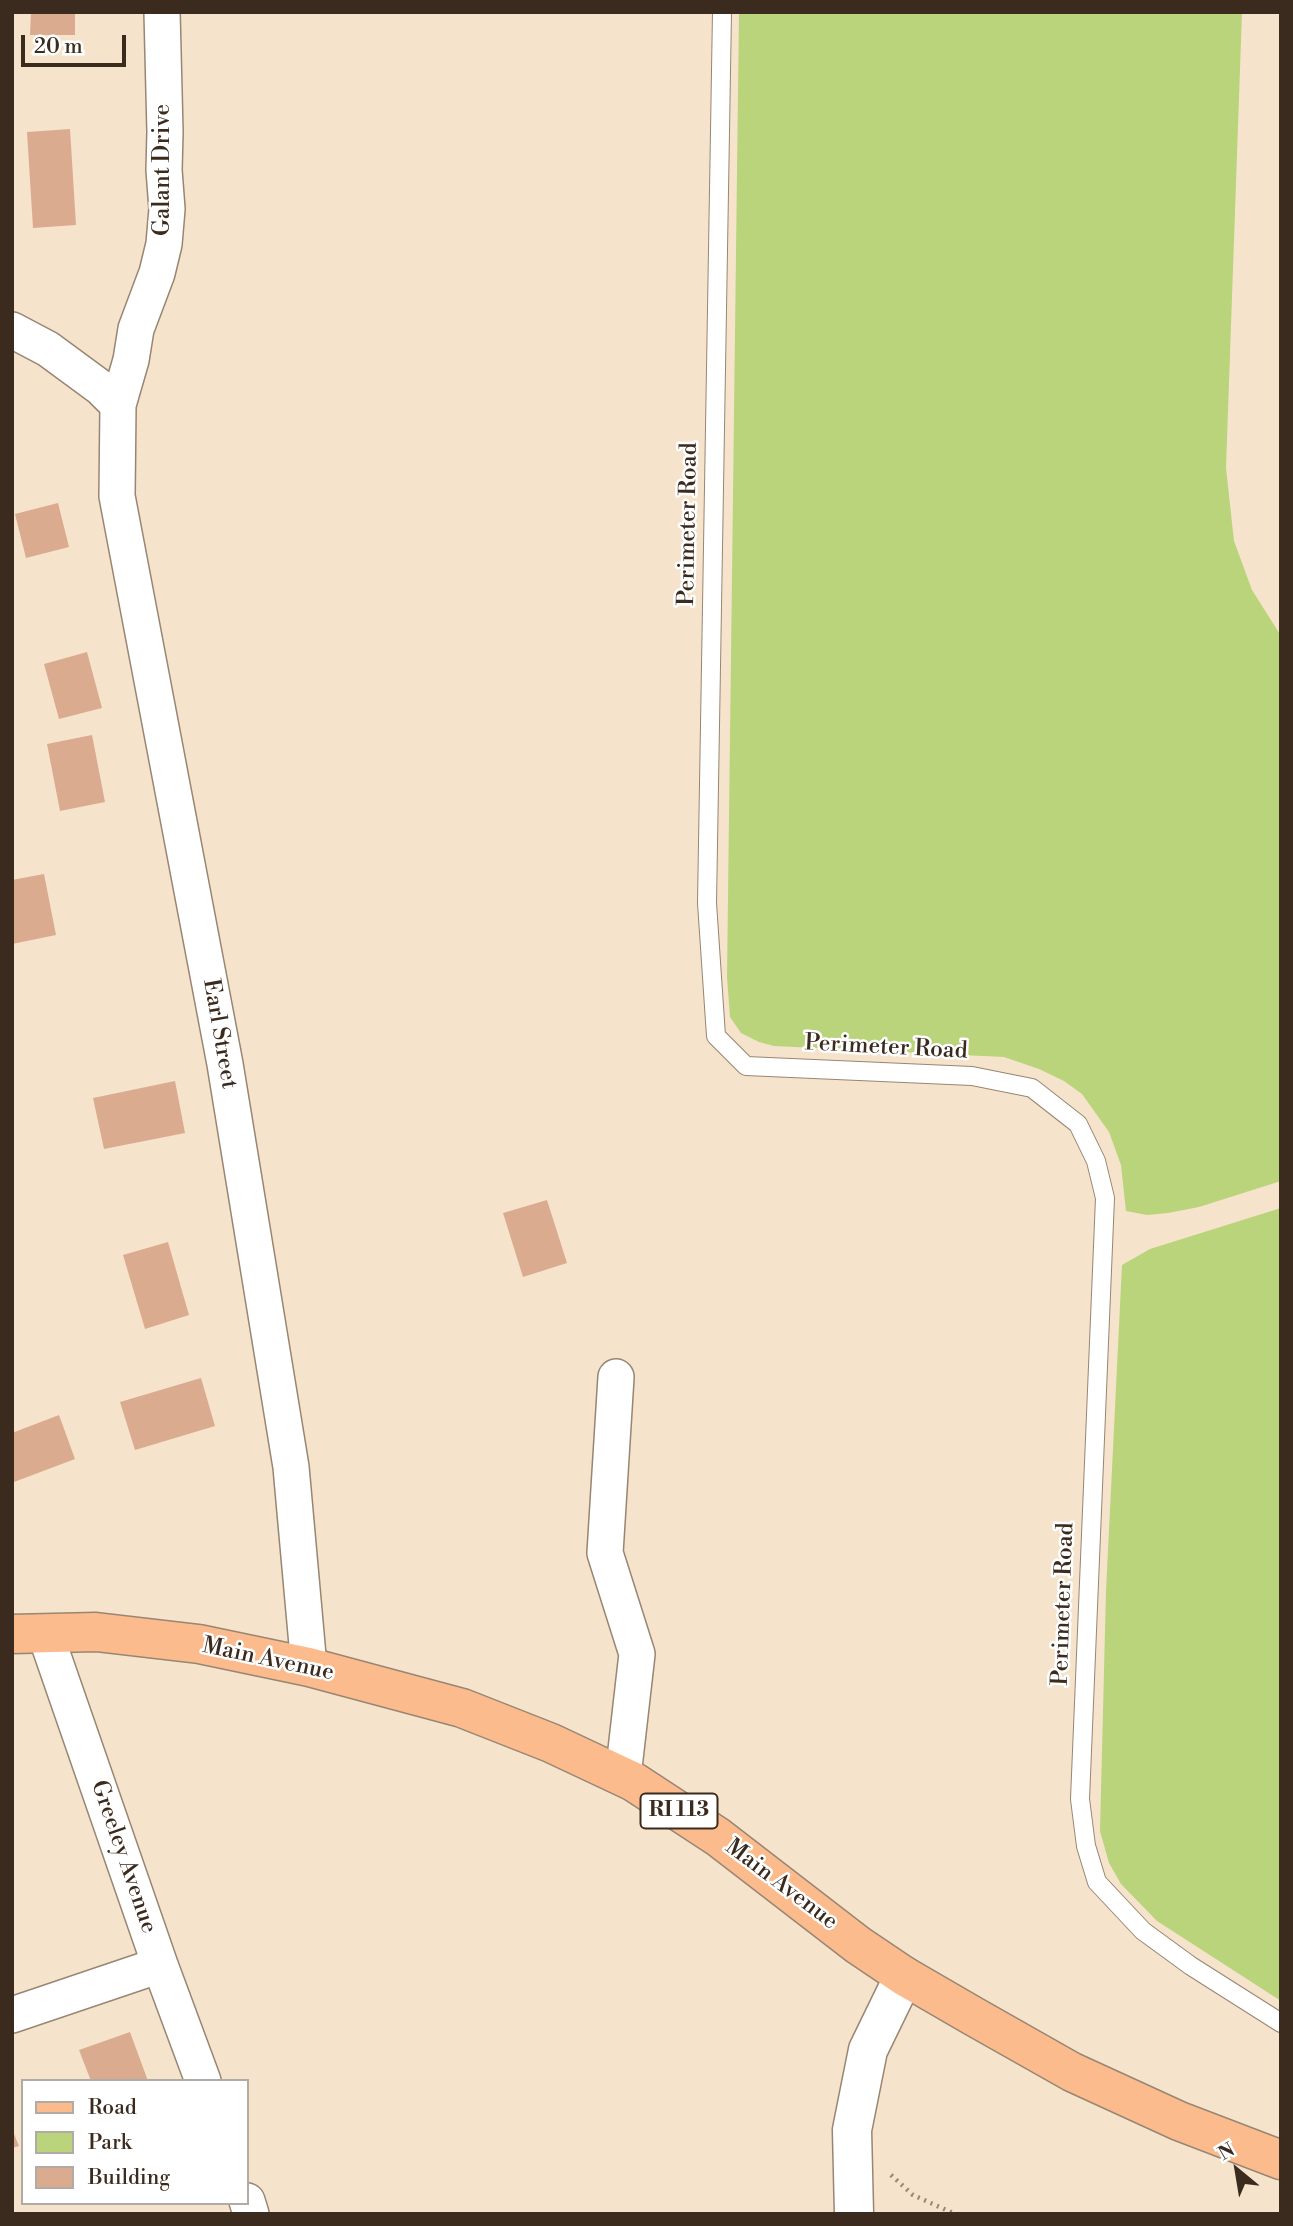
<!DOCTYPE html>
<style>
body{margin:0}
#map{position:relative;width:1293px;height:2226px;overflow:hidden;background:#f6e3cb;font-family:"Libre Bodoni",serif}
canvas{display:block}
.frame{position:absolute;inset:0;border:14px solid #3b2a1e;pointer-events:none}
.legend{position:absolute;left:21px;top:2079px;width:228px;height:126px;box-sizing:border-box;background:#fff;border:2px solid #b1aaa5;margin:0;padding:9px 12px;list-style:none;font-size:21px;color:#3b2a1e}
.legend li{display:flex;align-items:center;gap:14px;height:35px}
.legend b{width:35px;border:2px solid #b1aaa5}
.north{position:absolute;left:1202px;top:2135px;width:70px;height:70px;-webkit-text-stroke:5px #fff;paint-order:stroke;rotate:330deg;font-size:19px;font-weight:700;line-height:28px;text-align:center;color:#3b2a1e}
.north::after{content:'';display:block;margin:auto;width:24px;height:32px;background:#3b2a1e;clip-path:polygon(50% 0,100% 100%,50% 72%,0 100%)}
.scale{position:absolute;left:21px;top:35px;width:105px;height:32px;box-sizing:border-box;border:4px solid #3b2a1e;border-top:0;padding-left:9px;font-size:21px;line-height:24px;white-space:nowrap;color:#3b2a1e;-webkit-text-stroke:5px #fff;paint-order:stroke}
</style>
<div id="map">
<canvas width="1293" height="2226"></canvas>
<div class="frame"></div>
<ul class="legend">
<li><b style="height:9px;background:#fbbb8d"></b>Road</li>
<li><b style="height:19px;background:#b9d47a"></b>Park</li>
<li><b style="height:19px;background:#dbab90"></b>Building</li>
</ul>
<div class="north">N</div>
<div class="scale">20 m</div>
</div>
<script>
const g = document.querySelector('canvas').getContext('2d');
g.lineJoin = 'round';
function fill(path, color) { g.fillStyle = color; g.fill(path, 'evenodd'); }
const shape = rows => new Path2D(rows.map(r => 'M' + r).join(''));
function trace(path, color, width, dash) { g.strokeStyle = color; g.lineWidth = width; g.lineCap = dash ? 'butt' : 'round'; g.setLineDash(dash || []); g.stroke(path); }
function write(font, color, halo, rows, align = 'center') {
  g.font = font + ' "Libre Bodoni",serif'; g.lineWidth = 5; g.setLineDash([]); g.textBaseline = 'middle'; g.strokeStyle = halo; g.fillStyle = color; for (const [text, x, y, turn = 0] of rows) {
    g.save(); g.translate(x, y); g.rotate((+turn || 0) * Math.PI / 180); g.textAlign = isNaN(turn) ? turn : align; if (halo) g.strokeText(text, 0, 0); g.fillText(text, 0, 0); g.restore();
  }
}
fill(shape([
 [739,12,1242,12,1226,468,1234,541,1252,590,1281,636,1281,1181,1199,1207,1168,1213,1147,1215,1126,1211,1121,1165,1109,1132,1082,1094,1064,1081,1039,1069,1004,1057,774,1046,759,1042,741,1033,730,1017,727,977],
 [1281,1208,1281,2001,1157,1921,1121,1884,1109,1863,1100,1831,1106,1591,1122,1265,1150,1249]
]), '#b9d47a');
fill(shape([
 [31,12,75,12,75,35,30,35],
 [70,129,76,225,33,228,27,132],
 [58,503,69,547,26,558,15,514],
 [87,652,102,708,59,719,44,664],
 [92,735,105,802,60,811,47,744],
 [44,874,56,935,12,944,12,880],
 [175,1081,185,1133,104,1149,93,1098],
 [547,1200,567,1263,523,1277,503,1213],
 [168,1242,189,1315,145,1329,123,1255],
 [201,1378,215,1426,135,1450,120,1402],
 [59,1415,75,1459,14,1482,12,1477,12,1433],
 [130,2032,148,2081,91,2081,79,2050],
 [12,2129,19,2146,12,2148]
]), '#dbab90');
const service = shape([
 [722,12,707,903,716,1036,746,1066,972,1076,1032,1088,1078,1124,1096,1161,1105,1198,1080,1799,1086,1846,1097,1882,1143,1931,1191,1966,1281,2023]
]);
const minor = shape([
 [162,12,165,132,164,170,167,209,164,244,157,273,136,329,131,360,118,405,117,496,225,1064,291,1467,309,1667],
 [12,330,48,349,101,388,118,405],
 [616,1377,605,1553,637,1654,623,1776],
 [45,1633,160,1965,203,2081],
 [12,2015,160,1965],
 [247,2201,251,2214]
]);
const tertiary = shape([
 [854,2214,852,2130,868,2050,904,1976]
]);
const primary = shape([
 [12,1634,96,1632,199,1644,309,1667,462,1708,551,1743,634,1782,718,1837,858,1945,904,1976,973,2016,1072,2072,1179,2121,1281,2160]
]);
trace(service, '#988674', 20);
trace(minor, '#988674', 38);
trace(tertiary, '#988674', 41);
trace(primary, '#988674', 41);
trace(shape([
 [891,2175,913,2195,955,2214]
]), '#988674', 4.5, [2, 5]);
trace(service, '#fff', 18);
trace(minor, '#fff', 35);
trace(tertiary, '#fff', 38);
trace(primary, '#fbbb8d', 38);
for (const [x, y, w] of [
 [679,1811,77]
]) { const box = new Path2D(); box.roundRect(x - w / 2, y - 17.5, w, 35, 5); g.fillStyle = '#fff'; g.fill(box); trace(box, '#3b2a1e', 2); }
write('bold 21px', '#3b2a1e', null, [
 ["RI 113",679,1811]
]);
write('23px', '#3b2a1e', '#fff', [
 ["Galant Drive",163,170,-90],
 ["Perimeter Road",689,524,-89],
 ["Earl Street",219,1034,80],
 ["Perimeter Road",886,1048,3],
 ["Perimeter Road",1064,1604,-88],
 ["Main Avenue",268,1660,12],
 ["Greeley Avenue",123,1857,71],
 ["Main Avenue",781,1885,37]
]);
</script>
